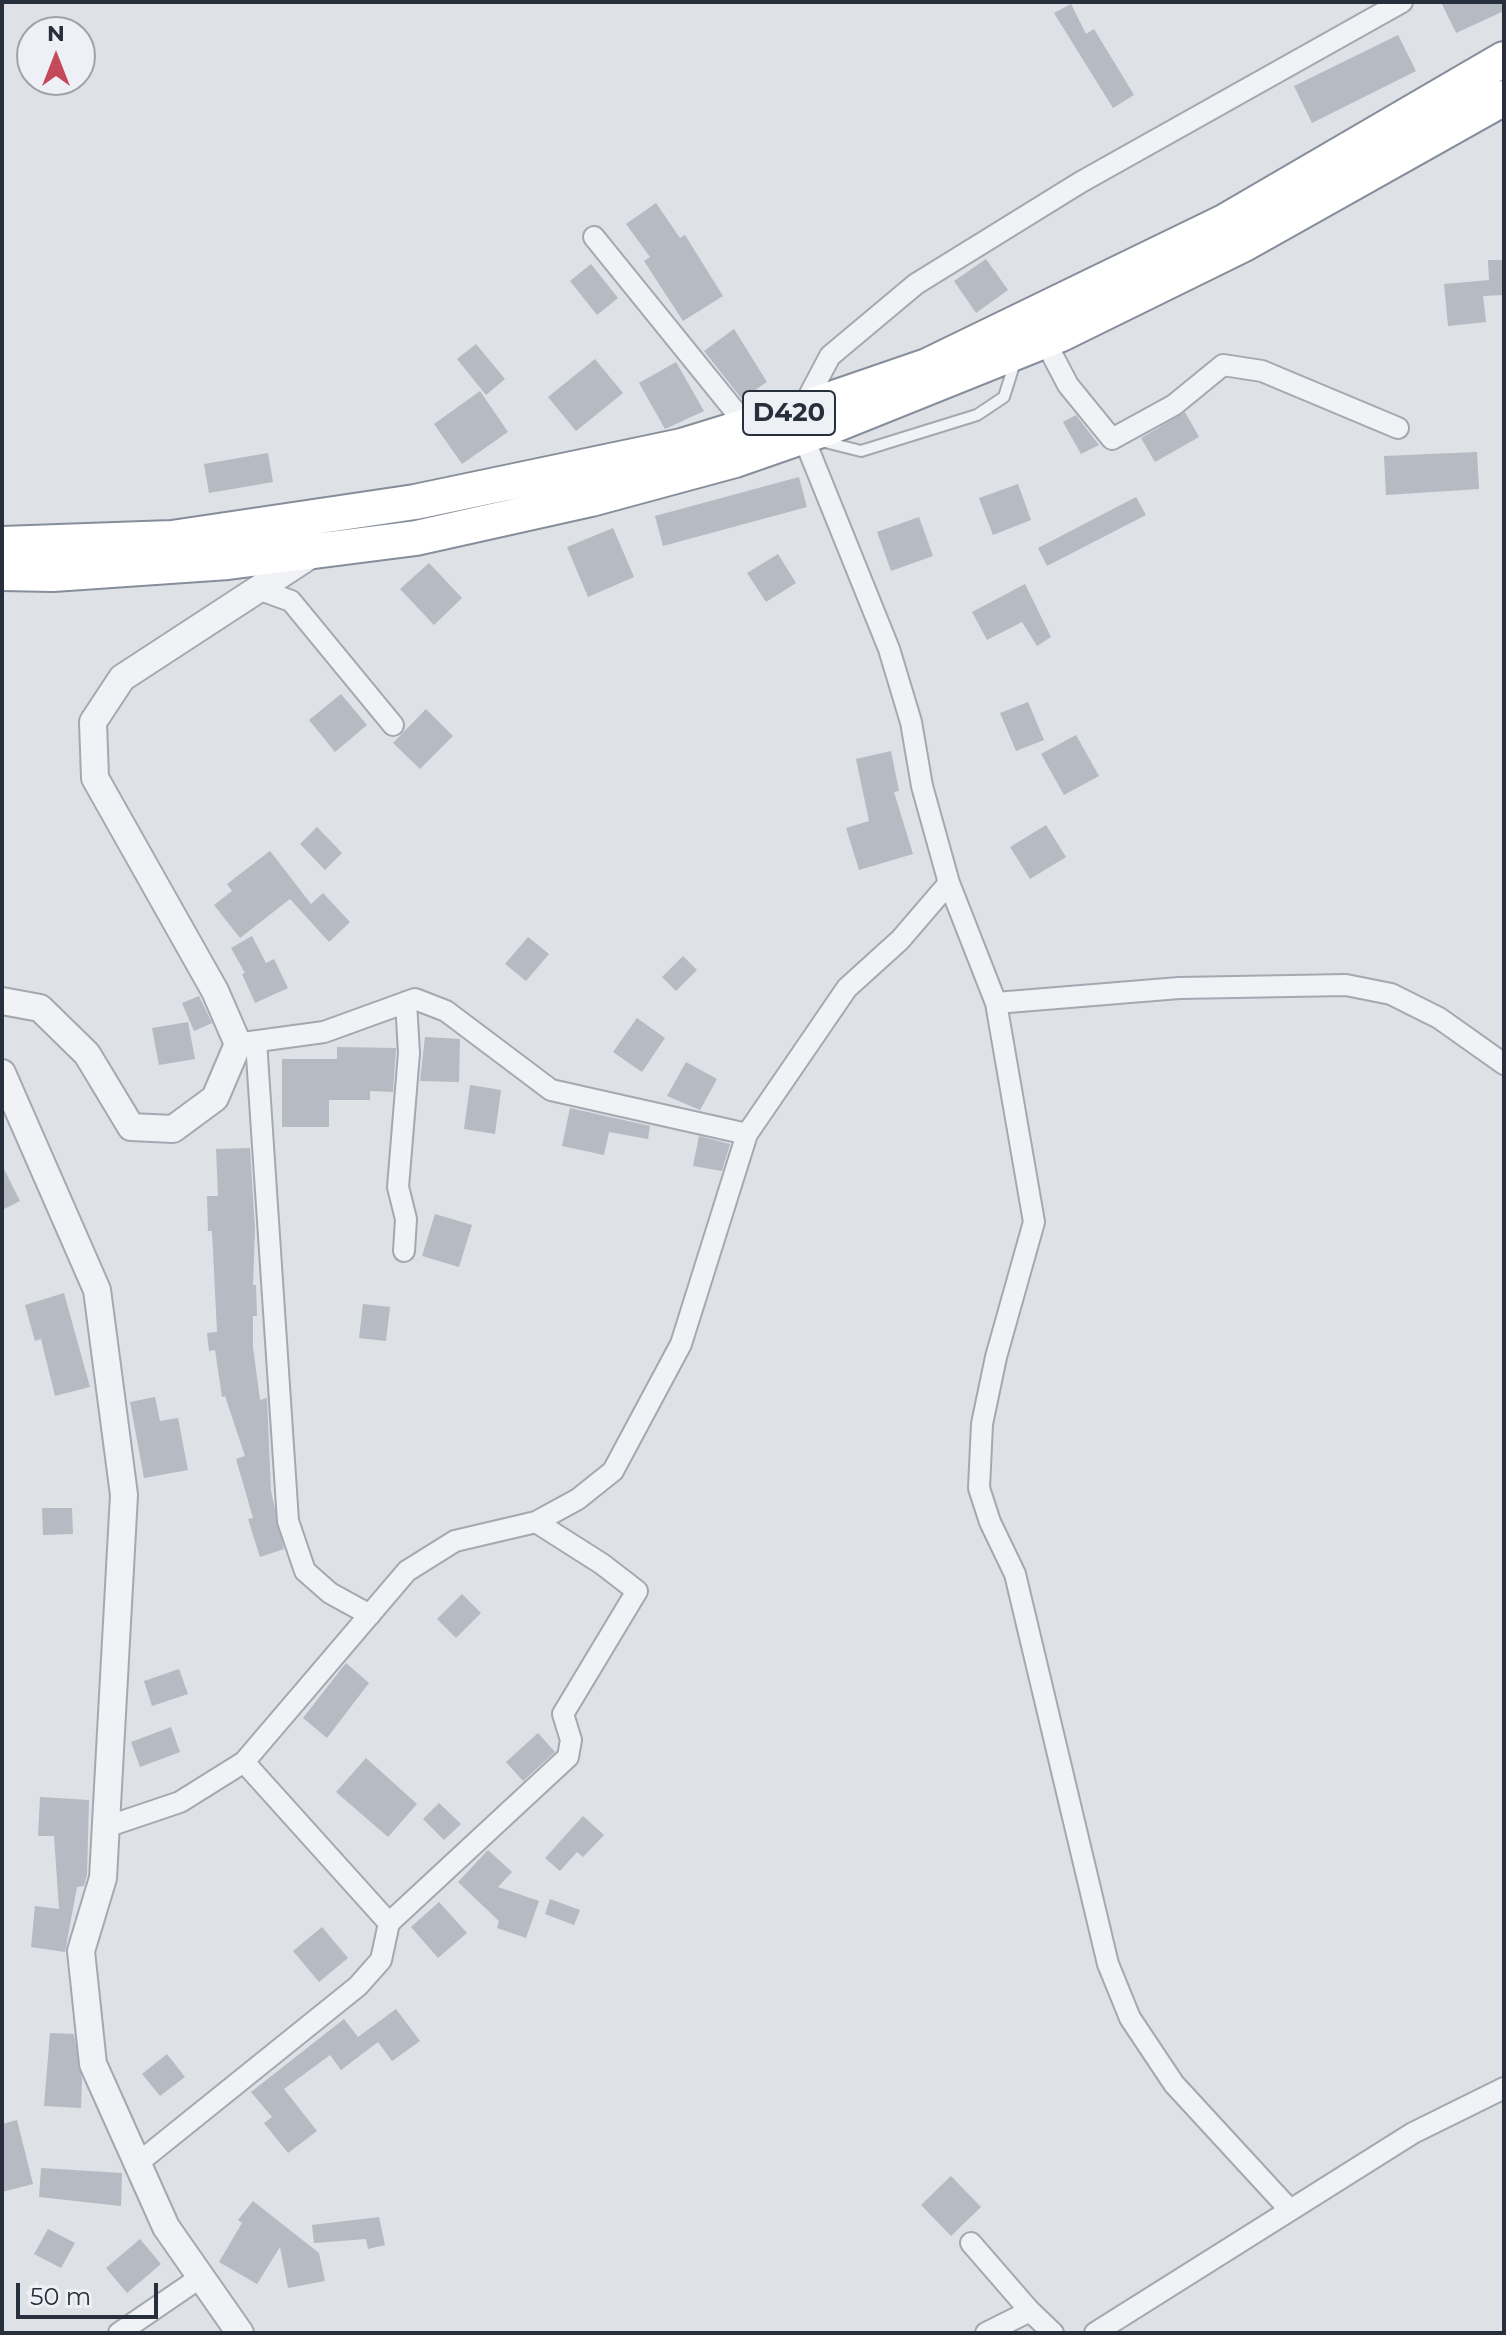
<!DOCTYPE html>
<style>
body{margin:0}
#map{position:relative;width:1506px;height:2335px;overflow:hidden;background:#dee1e6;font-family:Montserrat,sans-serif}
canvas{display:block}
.frame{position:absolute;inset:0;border:4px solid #282f3c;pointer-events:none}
.north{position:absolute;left:16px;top:16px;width:80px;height:80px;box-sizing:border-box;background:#edf0f4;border:2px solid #9ea3aa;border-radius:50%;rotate:0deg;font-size:22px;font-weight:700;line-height:32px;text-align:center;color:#282f3c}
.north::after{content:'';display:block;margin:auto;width:28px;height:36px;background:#c44a5b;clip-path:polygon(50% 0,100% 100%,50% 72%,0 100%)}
.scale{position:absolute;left:16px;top:2283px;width:142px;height:36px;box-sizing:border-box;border:4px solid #282f3c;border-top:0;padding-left:10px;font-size:24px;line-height:28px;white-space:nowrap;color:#282f3c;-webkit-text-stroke:6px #edf0f4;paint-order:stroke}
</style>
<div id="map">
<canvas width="1506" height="2335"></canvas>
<div class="frame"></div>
<div class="north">N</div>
<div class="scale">50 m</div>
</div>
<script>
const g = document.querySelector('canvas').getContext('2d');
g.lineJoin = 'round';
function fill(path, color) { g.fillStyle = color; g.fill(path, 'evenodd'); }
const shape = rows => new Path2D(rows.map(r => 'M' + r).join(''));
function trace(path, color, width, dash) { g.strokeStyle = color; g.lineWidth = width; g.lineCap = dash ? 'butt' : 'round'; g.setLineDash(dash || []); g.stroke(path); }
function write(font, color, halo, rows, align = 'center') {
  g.font = font + ' Montserrat,sans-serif'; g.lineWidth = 6; g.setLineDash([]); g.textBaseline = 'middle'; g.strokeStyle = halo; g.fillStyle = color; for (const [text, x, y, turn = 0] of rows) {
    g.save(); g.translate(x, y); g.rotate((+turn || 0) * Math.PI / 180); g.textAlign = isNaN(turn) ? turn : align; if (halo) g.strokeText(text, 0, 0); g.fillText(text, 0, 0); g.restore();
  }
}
fill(shape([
 [1441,2,1504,2,1504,11,1456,33],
 [1071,4,1086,34,1094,29,1134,95,1113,108,1054,13],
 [1398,35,1416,71,1312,123,1294,86],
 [656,203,680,238,685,235,723,296,683,321,644,261,650,257,626,224],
 [986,259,1008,290,976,313,954,281],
 [1488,260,1504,260,1504,295,1483,296,1486,322,1448,326,1444,284,1489,280],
 [591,264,618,298,597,315,570,281],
 [734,329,767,382,742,399,704,351],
 [476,344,505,379,486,395,457,359],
 [595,359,623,393,576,431,548,397],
 [676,362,704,411,665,429,639,383],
 [480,391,508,432,462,464,434,424],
 [1185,412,1199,437,1155,462,1141,438],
 [1076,415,1099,445,1081,454,1063,422],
 [1477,452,1479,489,1386,495,1384,456],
 [268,453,273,482,209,493,204,464],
 [799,477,807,507,663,546,655,516],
 [1018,484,1031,520,993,535,979,498],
 [1136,497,1146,515,1047,566,1038,548],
 [919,517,933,556,891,571,877,532],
 [613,528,634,577,588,597,567,547],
 [778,554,796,583,766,602,747,573],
 [429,563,462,598,434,625,400,589],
 [1025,584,1051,637,1037,646,1022,622,987,640,972,612],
 [341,694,367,725,335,752,309,720],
 [1028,702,1044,740,1016,751,1000,713],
 [426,709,453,736,420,769,393,743],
 [1076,735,1099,776,1064,795,1041,754],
 [891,751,899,791,894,792,913,854,859,870,846,828,869,821,856,759],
 [1046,825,1066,857,1030,879,1010,847],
 [317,827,342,853,325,870,300,844],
 [270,851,311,904,323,893,350,922,329,942,290,899,240,938,214,905,232,891,227,884],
 [252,936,266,963,274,959,288,988,255,1003,242,974,245,973,231,948],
 [528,937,549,954,526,981,505,964],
 [683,956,697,970,676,991,662,977],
 [199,996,212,1023,194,1031,182,1003],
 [637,1018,665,1038,642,1072,613,1052],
 [188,1022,195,1059,159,1065,152,1028],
 [425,1037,460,1039,459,1082,420,1081],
 [337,1047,396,1048,393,1092,370,1091,370,1100,329,1100,329,1127,282,1127,282,1059,337,1059],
 [686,1062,717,1079,700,1110,667,1096],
 [470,1085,501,1090,495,1134,464,1129],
 [570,1108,650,1126,648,1139,609,1132,604,1155,562,1146],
 [699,1136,730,1144,722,1171,693,1166],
 [250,1148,255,1229,253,1285,256,1285,257,1316,253,1316,253,1347,260,1400,267,1398,271,1491,284,1549,260,1557,248,1519,253,1518,236,1459,245,1456,225,1396,222,1397,215,1350,209,1351,207,1333,217,1332,212,1231,208,1231,207,1196,218,1196,216,1149],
 [2,1165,20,1201,2,1210],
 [435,1214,472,1225,459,1267,422,1256],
 [64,1293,90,1387,55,1396,41,1339,35,1341,25,1305],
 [363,1304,390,1307,386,1341,359,1338],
 [155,1397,160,1421,178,1418,188,1470,144,1478,130,1402],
 [42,1508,72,1508,73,1534,43,1535],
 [462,1594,481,1613,456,1638,437,1619],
 [346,1663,369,1683,327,1738,303,1718],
 [179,1669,188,1694,152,1706,144,1681],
 [171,1727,180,1752,140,1767,131,1742],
 [538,1733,555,1752,523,1781,506,1762],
 [366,1758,417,1804,388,1837,336,1792],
 [40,1797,89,1800,87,1875,84,1886,77,1887,65,1952,31,1947,35,1906,59,1909,54,1836,38,1836],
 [439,1803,461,1824,444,1840,423,1819],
 [583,1816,604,1835,583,1857,577,1852,560,1871,545,1858],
 [488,1850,512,1872,498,1887,539,1901,526,1938,497,1928,499,1921,458,1882],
 [550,1899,580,1910,574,1925,545,1914],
 [439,1902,467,1933,438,1958,411,1927],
 [322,1927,348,1958,319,1982,293,1951],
 [396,2009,420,2041,392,2061,378,2042,341,2070,330,2055,284,2089,317,2131,288,2153,264,2123,272,2117,251,2092,344,2019,358,2037],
 [50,2033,74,2034,82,2079,81,2108,44,2106],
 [167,2054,185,2077,160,2096,142,2074],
 [17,2120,33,2184,2,2192,2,2124],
 [41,2168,122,2173,121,2206,39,2197],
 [951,2176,981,2207,951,2236,921,2205],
 [253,2201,319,2253,325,2281,288,2288,280,2247,257,2284,219,2262,242,2223,238,2220],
 [379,2217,385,2245,368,2249,366,2239,314,2243,312,2225],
 [48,2229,75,2243,61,2268,34,2254],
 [140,2239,161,2264,127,2293,106,2268]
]), '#b5bac3');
const service = shape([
 [821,441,861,451,977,415,1004,397,1015,362]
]);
const minor = shape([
 [594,237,747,426],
 [1045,341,1068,385,1112,439,1174,405,1223,365,1262,371,1398,428],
 [802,409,830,356,916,284,1081,182,1402,2],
 [803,436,889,649,911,722,922,786,949,883,996,1003,1034,1222,996,1357,982,1424,979,1488,990,1522,1015,1574,1108,1964,1130,2018,1174,2084,1290,2210],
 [258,589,291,601,393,725],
 [996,1003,1179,988,1346,985,1391,994,1439,1018,1504,1064],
 [256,1041,288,1521,305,1571,330,1593,370,1615],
 [243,1043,324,1032,415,999,446,1011,551,1090,747,1134],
 [404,1251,406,1219,398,1187,409,1053,406,1002],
 [244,1762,389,1923],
 [106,1827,180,1802,244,1762,407,1571,455,1541,536,1522,578,1499,613,1471,681,1344,747,1134,847,988,900,940,949,883],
 [138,2163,358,1986,381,1960,389,1923,568,1757,571,1740,563,1714,637,1591,602,1564,536,1522],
 [971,2243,1030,2311],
 [119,2333,201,2277],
 [986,2333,1030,2311,1053,2333],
 [1095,2333,1413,2133,1504,2088]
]);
const tertiary = shape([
 [2,1001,40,1008,87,1054,131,1127,173,1129,215,1098,238,1044,215,991,95,778,93,722,122,678,312,554],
 [2,1073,97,1290,124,1495,103,1878,81,1951,93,2064,166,2227,240,2333]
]);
const trunk = shape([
 [2,544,172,538,415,502,682,446,802,409,927,366,1226,221,1504,59],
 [2,573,53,574,228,562,416,538,591,499,735,460,827,428,1061,334,1244,244,1504,98]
]);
trace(service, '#a4a8b0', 14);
trace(minor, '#a4a8b0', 24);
trace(tertiary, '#a4a8b0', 30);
trace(trunk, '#868e9c', 38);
trace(service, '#f0f2f5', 10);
trace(minor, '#f0f2f5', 20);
trace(tertiary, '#f0f2f5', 26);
trace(trunk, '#fff', 34);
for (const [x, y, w] of [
 [789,413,92]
]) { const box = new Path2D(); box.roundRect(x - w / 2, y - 22, w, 44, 6); g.fillStyle = '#edf0f4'; g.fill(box); trace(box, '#282f3c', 2); }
write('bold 26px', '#282f3c', null, [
 ["D420",789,413]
]);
</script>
